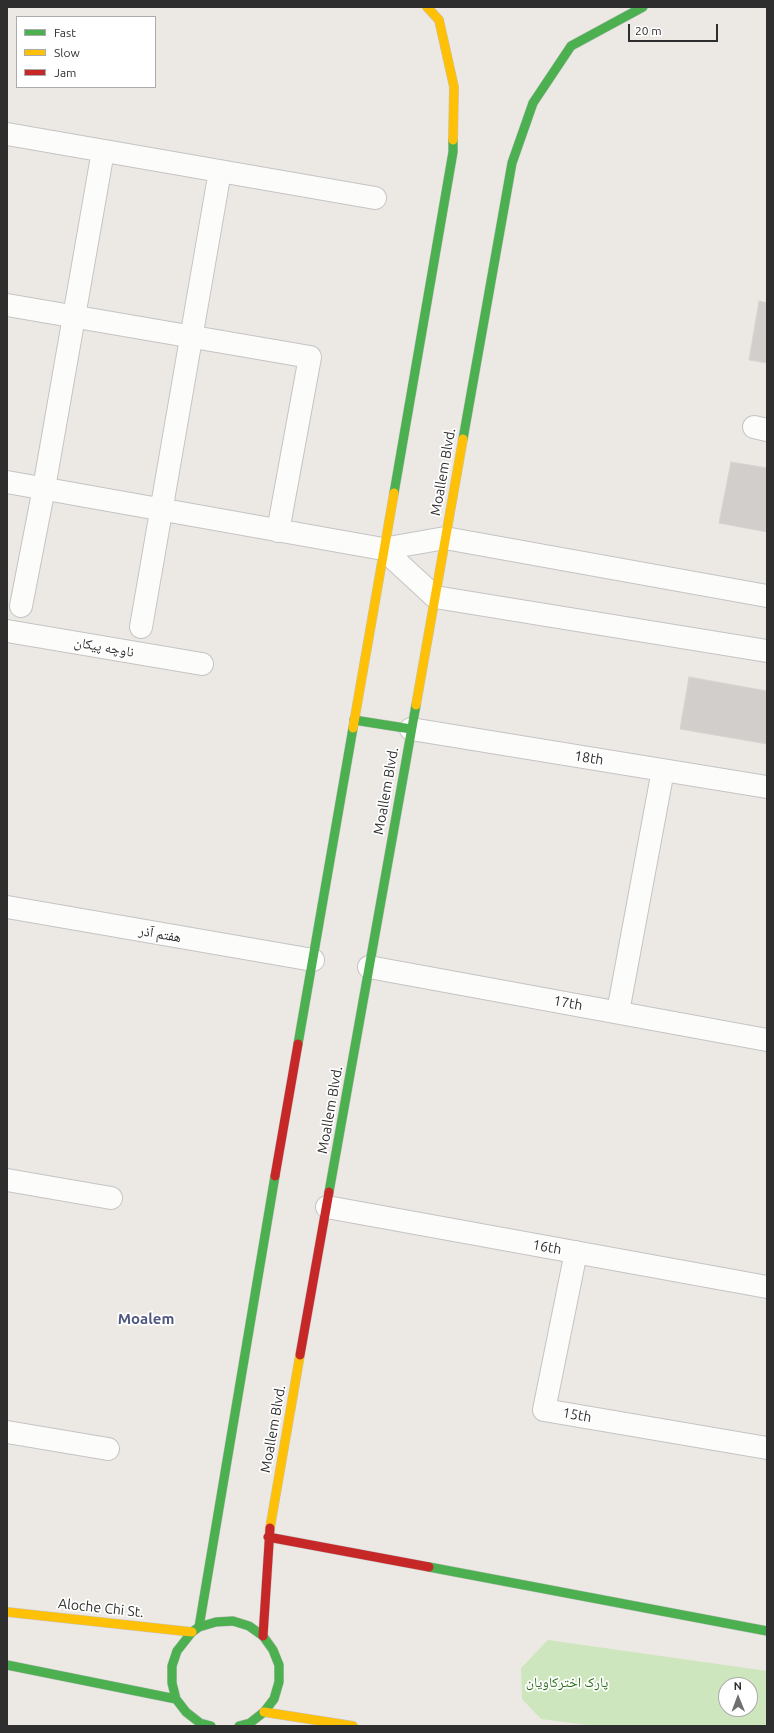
<!DOCTYPE html>
<meta charset="utf-8">
<style>
body{margin:0}
#map{position:relative;width:774px;height:1733px;overflow:hidden;background:#ece8e4;font-family:Ubuntu,sans-serif}
canvas{display:block}
.frame{position:absolute;inset:0;border:8px solid #2e2e2e;pointer-events:none}
.legend{position:absolute;left:16px;top:16px;width:140px;height:72px;box-sizing:border-box;background:#fff;border:1px solid #ababab;margin:0;padding:5px 7px;list-style:none;font-size:12px;color:#2e2e2e}
.legend li{display:flex;align-items:center;gap:8px;height:20px}
.legend b{width:20px;border:1px solid #ababab}
.north{position:absolute;left:718px;top:1677px;width:40px;height:40px;box-sizing:border-box;background:#fff;border:1px solid #ababab;border-radius:50%;rotate:359deg;font-size:11px;font-weight:700;line-height:16px;text-align:center;color:#2e2e2e}
.north::after{content:'';display:block;margin:auto;width:14px;height:18px;background:#706f6e;clip-path:polygon(50% 0,100% 100%,50% 72%,0 100%)}
.scale{position:absolute;left:628px;top:24px;width:90px;height:18px;box-sizing:border-box;border:2px solid #2e2e2e;border-top:0;padding-left:5px;font-size:12px;line-height:14px;white-space:nowrap;color:#2e2e2e;-webkit-text-stroke:3px #fff;paint-order:stroke}
</style>
<div id="map">
<canvas width="774" height="1733"></canvas>
<div class="frame"></div>
<ul class="legend">
<li><b style="height:5px;background:#4caf50"></b>Fast</li>
<li><b style="height:5px;background:#ffc107"></b>Slow</li>
<li><b style="height:5px;background:#c62828"></b>Jam</li>
</ul>
<div class="north">N</div>
<div class="scale">20 m</div>
</div>
<script>
const g = document.querySelector('canvas').getContext('2d');
g.lineJoin = 'round';
function fill(path, color) { g.fillStyle = color; g.fill(path, 'evenodd'); }
const shape = rows => new Path2D(rows.map(r => 'M' + r).join(''));
function trace(path, color, width, dash) { g.strokeStyle = color; g.lineWidth = width; g.lineCap = dash ? 'butt' : 'round'; g.setLineDash(dash || []); g.stroke(path); }
function write(font, color, halo, rows, align = 'center') {
  g.font = font + ' Ubuntu,"Noto Naskh Arabic",sans-serif'; g.lineWidth = 3.5; g.setLineDash([]); g.textBaseline = 'middle'; g.strokeStyle = halo; g.fillStyle = color; for (const [text, x, y, turn = 0] of rows) {
    g.save(); g.translate(x, y); g.rotate((+turn || 0) * Math.PI / 180); g.textAlign = isNaN(turn) ? turn : align; if (halo) g.strokeText(text, 0, 0); g.fillText(text, 0, 0); g.restore();
  }
}
fill(shape([
 [548,1640,767,1671,767,1726,594,1726,541,1719,522,1699,521,1668],
 [726,1685,750,1685,750,1709,726,1709]
]), '#cee6be');
const building = shape([
 [759,301,767,303,767,363,749,360,759,301],
 [731,462,767,468,767,532,719,523,731,462],
 [689,677,767,691,767,744,680,729,689,677]
]);
fill(building, '#d1cecb');
trace(building, '#d7d4d0', 1);
const street = shape([
 [7,134,375,198],
 [7,305,310,357,278,531],
 [754,427,767,430],
 [7,482,383,549,445,538,767,596],
 [383,549,435,597,767,651],
 [21,606,44,488,103,151],
 [141,627,220,171],
 [7,631,202,664],
 [411,729,767,787],
 [7,907,313,960],
 [369,967,767,1040],
 [618,1012,663,770],
 [7,1180,111,1198],
 [327,1207,767,1287],
 [576,1252,544,1410,767,1448],
 [7,1432,108,1449]
]);
const fast = shape([
 [463,439,512,163,533,103,571,46,643,7],
 [394,493,453,152,453,140],
 [354,720,411,729],
 [298,1044,353,728],
 [329,1192,416,705],
 [429,1567,767,1631],
 [199,1627,275,1176],
 [7,1665,176,1699],
 [211,1726,200,1723,186,1712,176,1699,172,1683,172,1666,177,1651,192,1632,199,1627,216,1622,233,1621,249,1626,263,1636,273,1650,279,1665,279,1682,274,1699,264,1712,250,1723,239,1726]
]);
const slow = shape([
 [427,7,439,20,454,87,453,140],
 [416,705,463,439],
 [353,728,394,493],
 [270,1528,300,1355],
 [7,1612,192,1632],
 [264,1712,353,1726]
]);
const jam = shape([
 [275,1176,298,1044],
 [300,1355,329,1192],
 [268,1537,429,1567],
 [263,1636,270,1528]
]);
trace(street, '#c5c4c5', 24);
trace(fast, '#c5c4c5', 10);
trace(slow, '#c5c4c5', 10);
trace(jam, '#c5c4c5', 10);
trace(street, '#fcfcfb', 22);
trace(fast, '#4caf50', 9);
trace(slow, '#ffc107', 9);
trace(jam, '#c62828', 9);
write('14px', '#2e2e2e', '#fff', [
 ["Moallem Blvd.",443,472,-80],
 ["ناوچه پیکان",104,647,10],
 ["18th",589,758,9],
 ["Moallem Blvd.",386,791,-80],
 ["هفتم آذر",160,934,10],
 ["17th",568,1003,10],
 ["Moallem Blvd.",330,1110,-80],
 ["16th",547,1247,10],
 ["15th",577,1415,10],
 ["Moallem Blvd.",273,1429,-80],
 ["Aloche Chi St.",101,1608,6]
]);
write('14px', '#2c6e1b', '#fff', [
 ["پارک اخترکاویان",567,1682]
]);
write('bold 15px', '#4d5680', '#fff', [
 ["Moalem",146,1319]
]);
</script>
